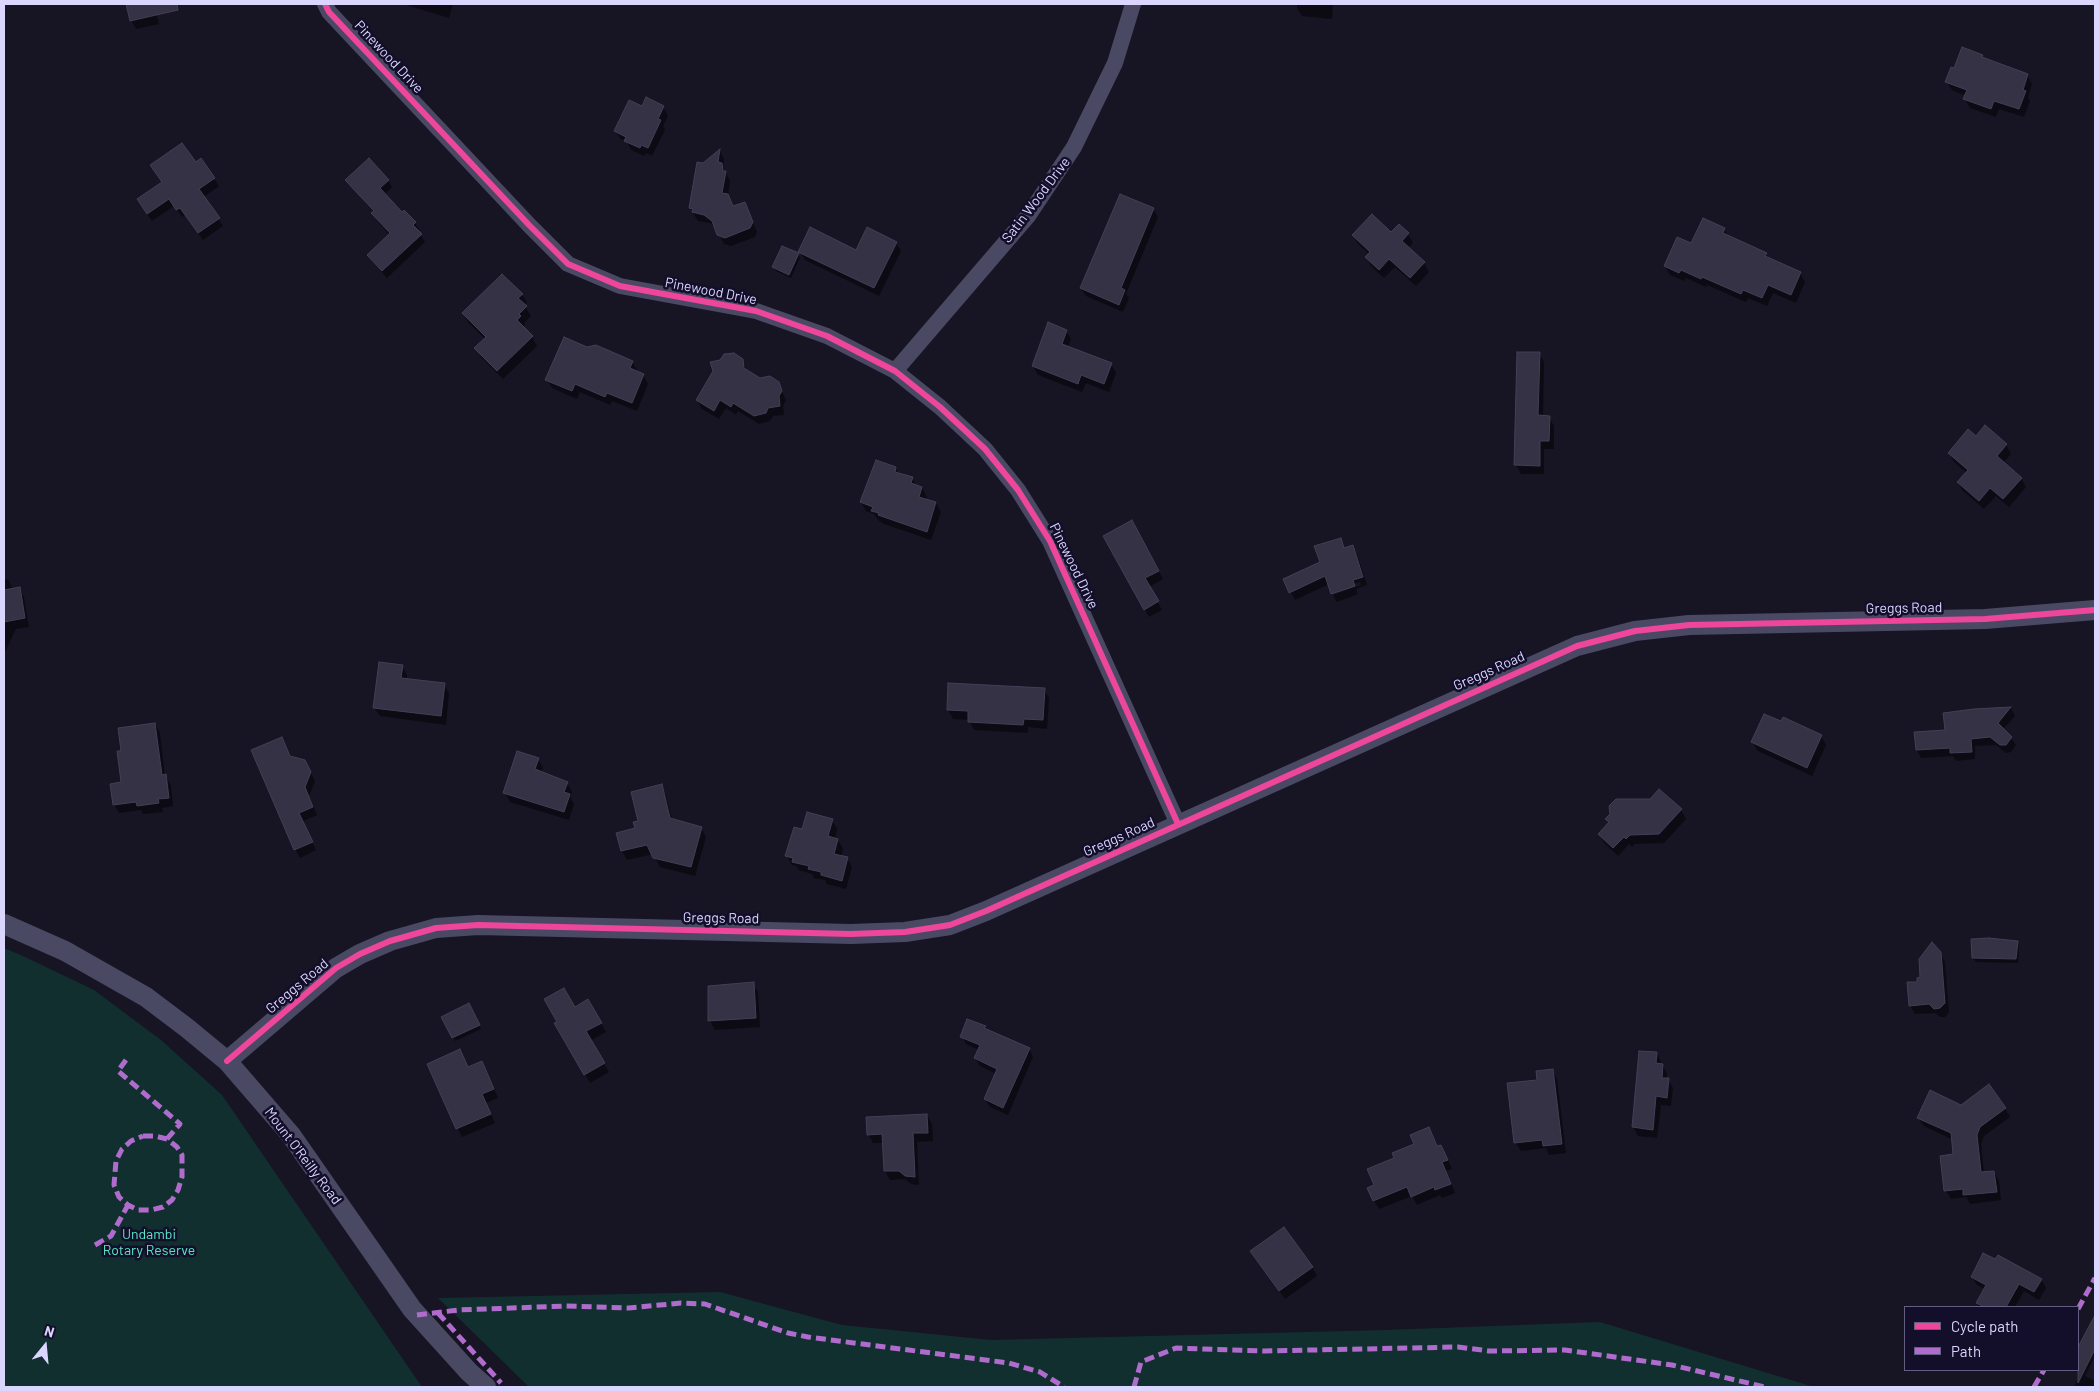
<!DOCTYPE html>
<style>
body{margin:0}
#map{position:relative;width:2099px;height:1391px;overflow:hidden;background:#171423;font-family:Barlow,sans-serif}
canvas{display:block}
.frame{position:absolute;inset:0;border:5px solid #dbd6ff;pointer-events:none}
.legend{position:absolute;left:1904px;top:1306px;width:175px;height:65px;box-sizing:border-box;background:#130e29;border:1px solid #635e7f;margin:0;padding:6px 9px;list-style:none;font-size:15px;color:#dbd6ff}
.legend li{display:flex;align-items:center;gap:10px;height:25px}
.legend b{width:25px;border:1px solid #635e7f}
.north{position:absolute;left:20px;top:1321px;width:50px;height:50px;-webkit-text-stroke:4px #130e29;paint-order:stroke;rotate:17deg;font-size:14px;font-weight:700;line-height:20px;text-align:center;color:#dbd6ff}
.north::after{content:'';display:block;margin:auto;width:18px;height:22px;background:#dbd6ff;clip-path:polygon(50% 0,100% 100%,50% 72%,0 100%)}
</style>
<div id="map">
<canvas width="2099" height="1391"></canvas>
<div class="frame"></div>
<ul class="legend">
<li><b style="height:6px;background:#ed469a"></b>Cycle path</li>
<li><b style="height:6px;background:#b06ccc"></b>Path</li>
</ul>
<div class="north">N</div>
</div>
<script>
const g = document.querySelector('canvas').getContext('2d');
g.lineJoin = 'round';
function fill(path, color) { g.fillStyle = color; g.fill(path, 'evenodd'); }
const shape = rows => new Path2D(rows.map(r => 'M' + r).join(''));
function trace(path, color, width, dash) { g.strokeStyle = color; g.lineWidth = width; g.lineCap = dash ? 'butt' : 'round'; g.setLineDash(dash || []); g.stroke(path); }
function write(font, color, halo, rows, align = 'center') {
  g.font = font + ' Barlow,sans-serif'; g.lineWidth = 5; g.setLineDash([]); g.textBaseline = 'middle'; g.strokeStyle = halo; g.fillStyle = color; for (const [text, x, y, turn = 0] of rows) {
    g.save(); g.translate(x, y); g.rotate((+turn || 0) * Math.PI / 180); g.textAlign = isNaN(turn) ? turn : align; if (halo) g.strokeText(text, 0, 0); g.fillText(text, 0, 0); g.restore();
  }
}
fill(shape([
 [4,948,23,956,94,990,161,1040,222,1095,422,1387,4,1387],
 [720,1292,842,1325,991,1340,1386,1330,1600,1322,1814,1387,529,1387,438,1298]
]), '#122f30');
fill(shape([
 [127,4,154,4,159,24,136,29,131,20],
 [403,4,453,4,449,18],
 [1297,4,1333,4,1332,19,1302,16,1297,8],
 [1982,56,1984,59,2027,75,2032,84,2028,97,2030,101,2024,117,1999,109,1996,117,1970,108,1965,99,1966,96,1952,90,1947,82,1955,69],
 [663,107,668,116,663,126,665,130,652,156,646,153,644,156,631,150,627,142,621,139,615,131,642,108],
 [720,151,724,159,723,168,730,181,728,196,734,207,745,203,757,232,755,237,731,246,724,244,716,228,710,223,698,221,690,208,703,165],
 [201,160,219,186,204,197,223,226,203,240,185,215,182,217,174,206,152,221,143,208,163,183],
 [347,180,388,180,392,187,384,195,402,214,415,223,419,230,418,231,425,242,387,278,368,255,390,235,377,221,374,213],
 [1153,209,1158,217,1126,294,1129,298,1123,312,1086,296,1081,288],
 [1724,229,1729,237,1766,254,1769,259,1800,273,1805,282,1796,303,1773,293,1767,306,1748,298,1746,302,1707,285,1706,287,1686,278,1684,281,1670,275,1665,266,1692,245],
 [1391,233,1408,234,1413,243,1408,248,1424,263,1429,272,1416,286,1395,267,1384,278,1371,266,1366,257,1369,254,1358,244,1353,235],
 [896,243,901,251,879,296,805,260,800,252,857,251],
 [798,254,800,258,791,278,776,271,774,267],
 [522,294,527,303,524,305,531,316,524,323,525,325,523,327,532,337,537,346,503,379,481,357,476,349,485,339,468,322,463,313],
 [1066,331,1071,339,1068,347,1111,364,1116,373,1109,392,1086,383,1082,392,1038,375,1033,366],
 [587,348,632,362,637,370,636,373,643,375,648,384,637,411,612,401,610,405,580,392,577,399,552,388,547,380],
 [1518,353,1539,354,1544,362,1543,417,1549,417,1554,426,1554,449,1544,449,1544,474,1521,474,1516,465],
 [742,360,748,372,760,379,778,383,786,400,783,406,784,415,773,416,770,421,759,424,738,411,736,415,726,408,719,419,702,409,697,400],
 [2006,445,2011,454,2003,463,2021,478,2026,487,2009,507,1996,496,1984,509,1963,491,1958,483,1967,473,1954,462,1949,453],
 [895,468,899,474,912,478,917,487,922,488,927,497,926,500,936,503,941,512,931,540,884,524,878,520,874,514,866,511,861,502],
 [1136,530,1163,579,1149,587,1162,610,1149,617,1105,536],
 [1340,540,1345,549,1353,546,1357,554,1367,585,1356,589,1358,594,1337,602,1333,595,1361,585,1360,582,1332,592,1329,584,1295,600,1284,580,1322,563],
 [4,577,5,580,8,579,13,590,19,589,24,597,29,627,16,629,4,654],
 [402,666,407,675,407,680,444,685,449,693,446,725,380,716,374,708],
 [1044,690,1049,698,1047,729,1028,727,1028,733,974,730,969,720,953,719,948,710],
 [2011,708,2015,716,2003,729,2011,738,2016,745,2011,752,2006,753,1996,745,1975,746,1975,759,1956,761,1953,756,1921,758,1917,750,1915,733,1946,731,1975,710],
 [155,724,160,733,165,776,171,785,173,806,162,808,163,812,143,814,141,810,119,813,114,804,123,783,123,752],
 [1821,736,1826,745,1812,776,1758,751,1752,742],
 [282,738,291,757,309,769,315,781,309,796,317,815,303,821,316,850,300,858,295,849],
 [538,759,543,768,541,772,567,783,572,792,570,797,574,804,569,820,510,802,505,793],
 [661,786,666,795,672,820,701,828,706,837,695,876,660,867,653,854,627,860,622,851,618,834,636,829],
 [1651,800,1681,810,1686,819,1664,843,1635,844,1632,847,1629,844,1618,856,1604,843,1599,834,1609,824,1607,819],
 [832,820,837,829,835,839,838,840,843,849,841,857,847,858,852,867,846,889,827,884,825,880,814,878,812,874,799,870,796,866,792,865,787,856,803,831],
 [2017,942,2019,946,2018,963,1976,962,1973,958],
 [1940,953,1945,962,1949,1012,1945,1017,1940,1017,1935,1013,1915,1014,1910,1005,1921,978],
 [753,984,758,992,760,1027,715,1030,710,1021],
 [588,1001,606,1032,590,1041,609,1072,590,1083,556,1024],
 [468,1005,481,1029,455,1041,443,1017],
 [985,1027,987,1031,1029,1049,1033,1057,1008,1115,990,1107,985,1099,997,1074,980,1066,975,1058,979,1050,966,1044,962,1036],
 [1657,1054,1667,1074,1667,1079,1673,1088,1671,1106,1661,1105,1657,1138,1638,1136,1633,1127],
 [428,1065,486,1071,498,1098,486,1103,495,1123,462,1137],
 [1552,1070,1557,1079,1566,1153,1549,1155,1546,1148,1521,1151,1515,1142,1538,1081],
 [1961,1106,2005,1108,2010,1117,1984,1136,1981,1144,1984,1173,1994,1172,1999,1181,2001,1200,1970,1204,1966,1197,1951,1199,1946,1191,1954,1155,1953,1140,1924,1126,1918,1118],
 [927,1115,932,1124,933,1141,917,1142,919,1185,911,1184,905,1179,890,1180,885,1171,884,1143,873,1143,868,1134],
 [1429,1129,1438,1147,1446,1155,1452,1169,1446,1171,1455,1193,1442,1198,1440,1195,1417,1205,1412,1196,1379,1209,1374,1201,1376,1186,1396,1158,1416,1144],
 [1257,1260,1312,1267,1317,1276,1285,1299],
 [1972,1277,2041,1279,2046,1288,2039,1300,2024,1291,2015,1307,1980,1307,1977,1303,1985,1289,1977,1285],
 [2088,1330,2095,1334,2095,1356,2085,1376,2095,1381,2095,1387,2074,1387,2081,1374,2073,1370,2078,1370,2078,1349]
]), '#0007');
const building = shape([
 [126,4,177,4,178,10,130,21,126,4],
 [1962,47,1983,55,1982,57,2028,74,2023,90,2026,91,2019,109,1994,101,1991,109,1963,99,1967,90,1945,82,1951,67,1954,68,1962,47],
 [646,97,664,106,658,119,661,120,648,148,641,145,640,148,624,141,626,137,614,131,629,100,642,106,646,97],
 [182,143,196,162,201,158,215,178,199,189,220,218,198,233,180,208,176,210,169,199,147,214,137,199,162,182,150,165,182,143],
 [720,149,718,162,722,163,723,171,726,171,722,193,728,194,733,206,745,202,753,222,750,228,725,238,717,235,712,221,704,215,692,212,693,209,689,208,697,162,703,163,720,149],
 [369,158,389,180,380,188,402,212,404,210,416,222,413,225,422,234,382,271,367,255,390,233,371,213,374,211,345,180,369,158],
 [1120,194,1154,208,1121,288,1125,290,1119,305,1080,288,1120,194],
 [1372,214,1391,232,1399,224,1409,233,1402,241,1425,262,1410,278,1389,259,1379,270,1365,257,1370,252,1352,235,1372,214],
 [1703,218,1725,228,1723,233,1767,253,1765,256,1801,272,1791,295,1768,285,1762,298,1743,290,1741,294,1702,277,1701,279,1681,270,1679,273,1664,266,1677,237,1691,243,1703,218],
 [810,227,856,250,867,227,897,242,874,288,798,252,810,227],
 [782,246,799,253,789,275,772,267,782,246],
 [502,274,523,294,518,298,527,306,519,314,521,316,517,320,533,336,497,371,474,348,486,337,462,313,502,274],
 [1048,322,1067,330,1062,344,1112,363,1104,384,1081,375,1078,384,1032,366,1048,322],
 [564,337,587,347,596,345,633,361,630,368,644,374,632,403,607,393,605,397,575,384,572,391,545,380,564,337],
 [1517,352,1540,352,1538,415,1550,416,1549,441,1540,441,1540,466,1514,465,1517,352],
 [734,353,743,359,744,368,760,378,770,376,779,382,782,391,779,396,780,406,768,408,766,413,754,416,733,403,731,407,720,400,714,411,696,400,713,371,710,362,720,360,724,354,734,353],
 [1985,425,2007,444,1997,456,2022,478,2003,499,1990,488,1979,501,1957,482,1968,470,1948,453,1968,429,1976,436,1985,425],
 [876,460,896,467,895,472,913,477,911,483,922,487,919,497,936,502,927,532,878,515,879,513,871,511,873,507,860,502,876,460],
 [1132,520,1159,571,1145,578,1159,601,1144,610,1103,536,1132,520],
 [1341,538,1344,548,1353,545,1363,577,1353,580,1355,586,1331,594,1325,576,1289,593,1283,579,1320,562,1314,546,1341,538],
 [20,587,25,618,4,622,4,590,20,587],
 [379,662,403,665,401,678,445,683,441,716,373,708,379,662],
 [948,683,1045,688,1043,720,1024,719,1023,725,968,722,968,711,947,710,948,683],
 [2011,707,1998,723,2012,737,2006,745,2000,745,1990,737,1971,739,1972,752,1950,753,1950,748,1916,750,1914,732,1945,730,1943,713,1974,709,2011,707],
 [1764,714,1781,721,1783,717,1822,735,1807,768,1751,742,1764,714],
 [155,723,162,775,166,774,169,798,158,799,159,803,137,806,136,802,113,805,110,784,121,782,117,751,121,751,118,728,155,723],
 [282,737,290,756,305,760,311,772,305,787,313,807,299,813,313,842,294,850,251,750,282,737],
 [517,751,539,758,535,769,568,782,564,792,570,794,564,812,503,793,517,751],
 [662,784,670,818,702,827,691,867,653,858,647,845,621,851,616,833,635,828,633,822,638,821,631,792,662,784],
 [1659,789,1682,809,1659,834,1630,835,1626,839,1624,837,1613,848,1598,834,1609,822,1605,819,1610,814,1609,806,1616,799,1650,799,1659,789],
 [807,812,833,819,828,836,838,839,834,854,848,857,842,881,821,875,821,872,808,869,809,866,792,862,793,858,785,856,794,827,802,829,807,812],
 [1989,938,2018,941,2016,959,1972,958,1971,939,1989,938],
 [1932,942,1941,952,1945,1003,1940,1008,1934,1009,1929,1004,1909,1006,1907,982,1917,982,1917,978,1920,977,1919,959,1932,942],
 [754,982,756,1018,708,1021,708,986,754,982],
 [564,988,575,1007,588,999,602,1023,586,1031,605,1063,584,1075,554,1023,557,1022,544,999,564,988],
 [469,1003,480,1025,452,1038,441,1017,469,1003],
 [967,1019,986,1026,984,1028,1030,1048,1003,1108,984,1099,997,1069,974,1058,980,1045,960,1037,967,1019],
 [460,1049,468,1067,482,1061,494,1089,482,1094,491,1114,456,1129,427,1064,460,1049],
 [1639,1051,1657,1052,1656,1063,1663,1064,1662,1078,1669,1078,1667,1098,1656,1096,1653,1130,1632,1127,1639,1051],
 [1553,1069,1562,1144,1543,1146,1542,1140,1514,1143,1507,1083,1537,1080,1536,1071,1553,1069],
 [1989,1084,2006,1108,1980,1127,1977,1135,1981,1172,1994,1171,1997,1192,1963,1195,1963,1189,1944,1191,1940,1156,1953,1154,1951,1133,1917,1118,1930,1090,1961,1105,1989,1084],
 [927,1114,928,1133,913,1133,915,1177,905,1176,899,1171,884,1171,882,1134,867,1135,866,1117,927,1114],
 [1429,1127,1437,1146,1441,1145,1448,1160,1442,1162,1451,1184,1435,1190,1434,1187,1411,1197,1407,1187,1373,1201,1367,1188,1374,1185,1367,1169,1394,1158,1392,1153,1414,1144,1410,1135,1429,1127],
 [1284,1227,1313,1267,1279,1291,1250,1251,1284,1227],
 [1983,1253,1995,1259,1998,1255,2042,1279,2034,1292,2019,1284,2006,1307,1985,1307,1976,1303,1986,1285,1971,1277,1983,1253],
 [2095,1315,2095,1349,2078,1383,2078,1347,2095,1315]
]);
fill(building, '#353245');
trace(building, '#433f57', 1);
trace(shape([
 [325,4,329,12,529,225,568,264,620,286,756,311,827,336,895,371,940,407,985,449,1018,490,1050,541,1178,824],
 [895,371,1028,216,1074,147,1115,63,1133,4]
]), '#4a4964', 16);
trace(shape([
 [4,924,65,951,146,997,187,1028,227,1061,291,1135,412,1309,469,1372,486,1387],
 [227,1061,336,968,360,954,390,941,436,928,478,925,851,934,905,932,950,925,986,911,1577,646,1635,631,1689,625,1985,619,2095,610]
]), '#4a4964', 20);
trace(shape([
 [126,1060,118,1071,180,1124,167,1139],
 [143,1136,155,1136,167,1139,177,1147,182,1155,182,1177,178,1190,172,1200,163,1207,151,1210,138,1210,128,1205,119,1197,114,1185,116,1161,122,1149,131,1141,143,1136],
 [95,1245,111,1236,128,1205],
 [2078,1309,2095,1278],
 [438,1313,501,1383],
 [417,1315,458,1310,566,1306,629,1308,681,1303,705,1304,788,1333,808,1337,1009,1363,1040,1372,1064,1387],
 [1134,1387,1141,1362,1176,1348,1265,1351,1458,1347,1489,1351,1565,1350,1672,1365,1765,1387],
 [2034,1387,2044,1370]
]), '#b06ccc', 5, [10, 5]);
trace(shape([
 [325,4,329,12,529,225,568,264,620,286,756,311,827,336,895,371,940,407,985,449,1018,490,1050,541,1178,824],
 [227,1061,336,968,360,954,390,941,436,928,478,925,851,934,905,932,950,925,986,911,1577,646,1635,631,1689,625,1985,619,2095,610]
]), '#ed469a', 6);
write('14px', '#dbd6ff', '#130e29', [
 ["Pinewood Drive",389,57,47],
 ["Satin Wood Drive",1036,200,-53],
 ["Pinewood Drive",711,291,11],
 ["Pinewood Drive",1074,566,64],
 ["Greggs Road",1904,608,-1],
 ["Greggs Road",1489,671,-24],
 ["Greggs Road",1119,837,-24],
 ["Greggs Road",721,918,1],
 ["Greggs Road",297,986,-40],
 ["Mount O'Reilly Road",303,1156,53]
]);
write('14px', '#58e8c7', '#130e29', [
 ["Undambi",149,1234],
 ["Rotary Reserve",149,1250]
]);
</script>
